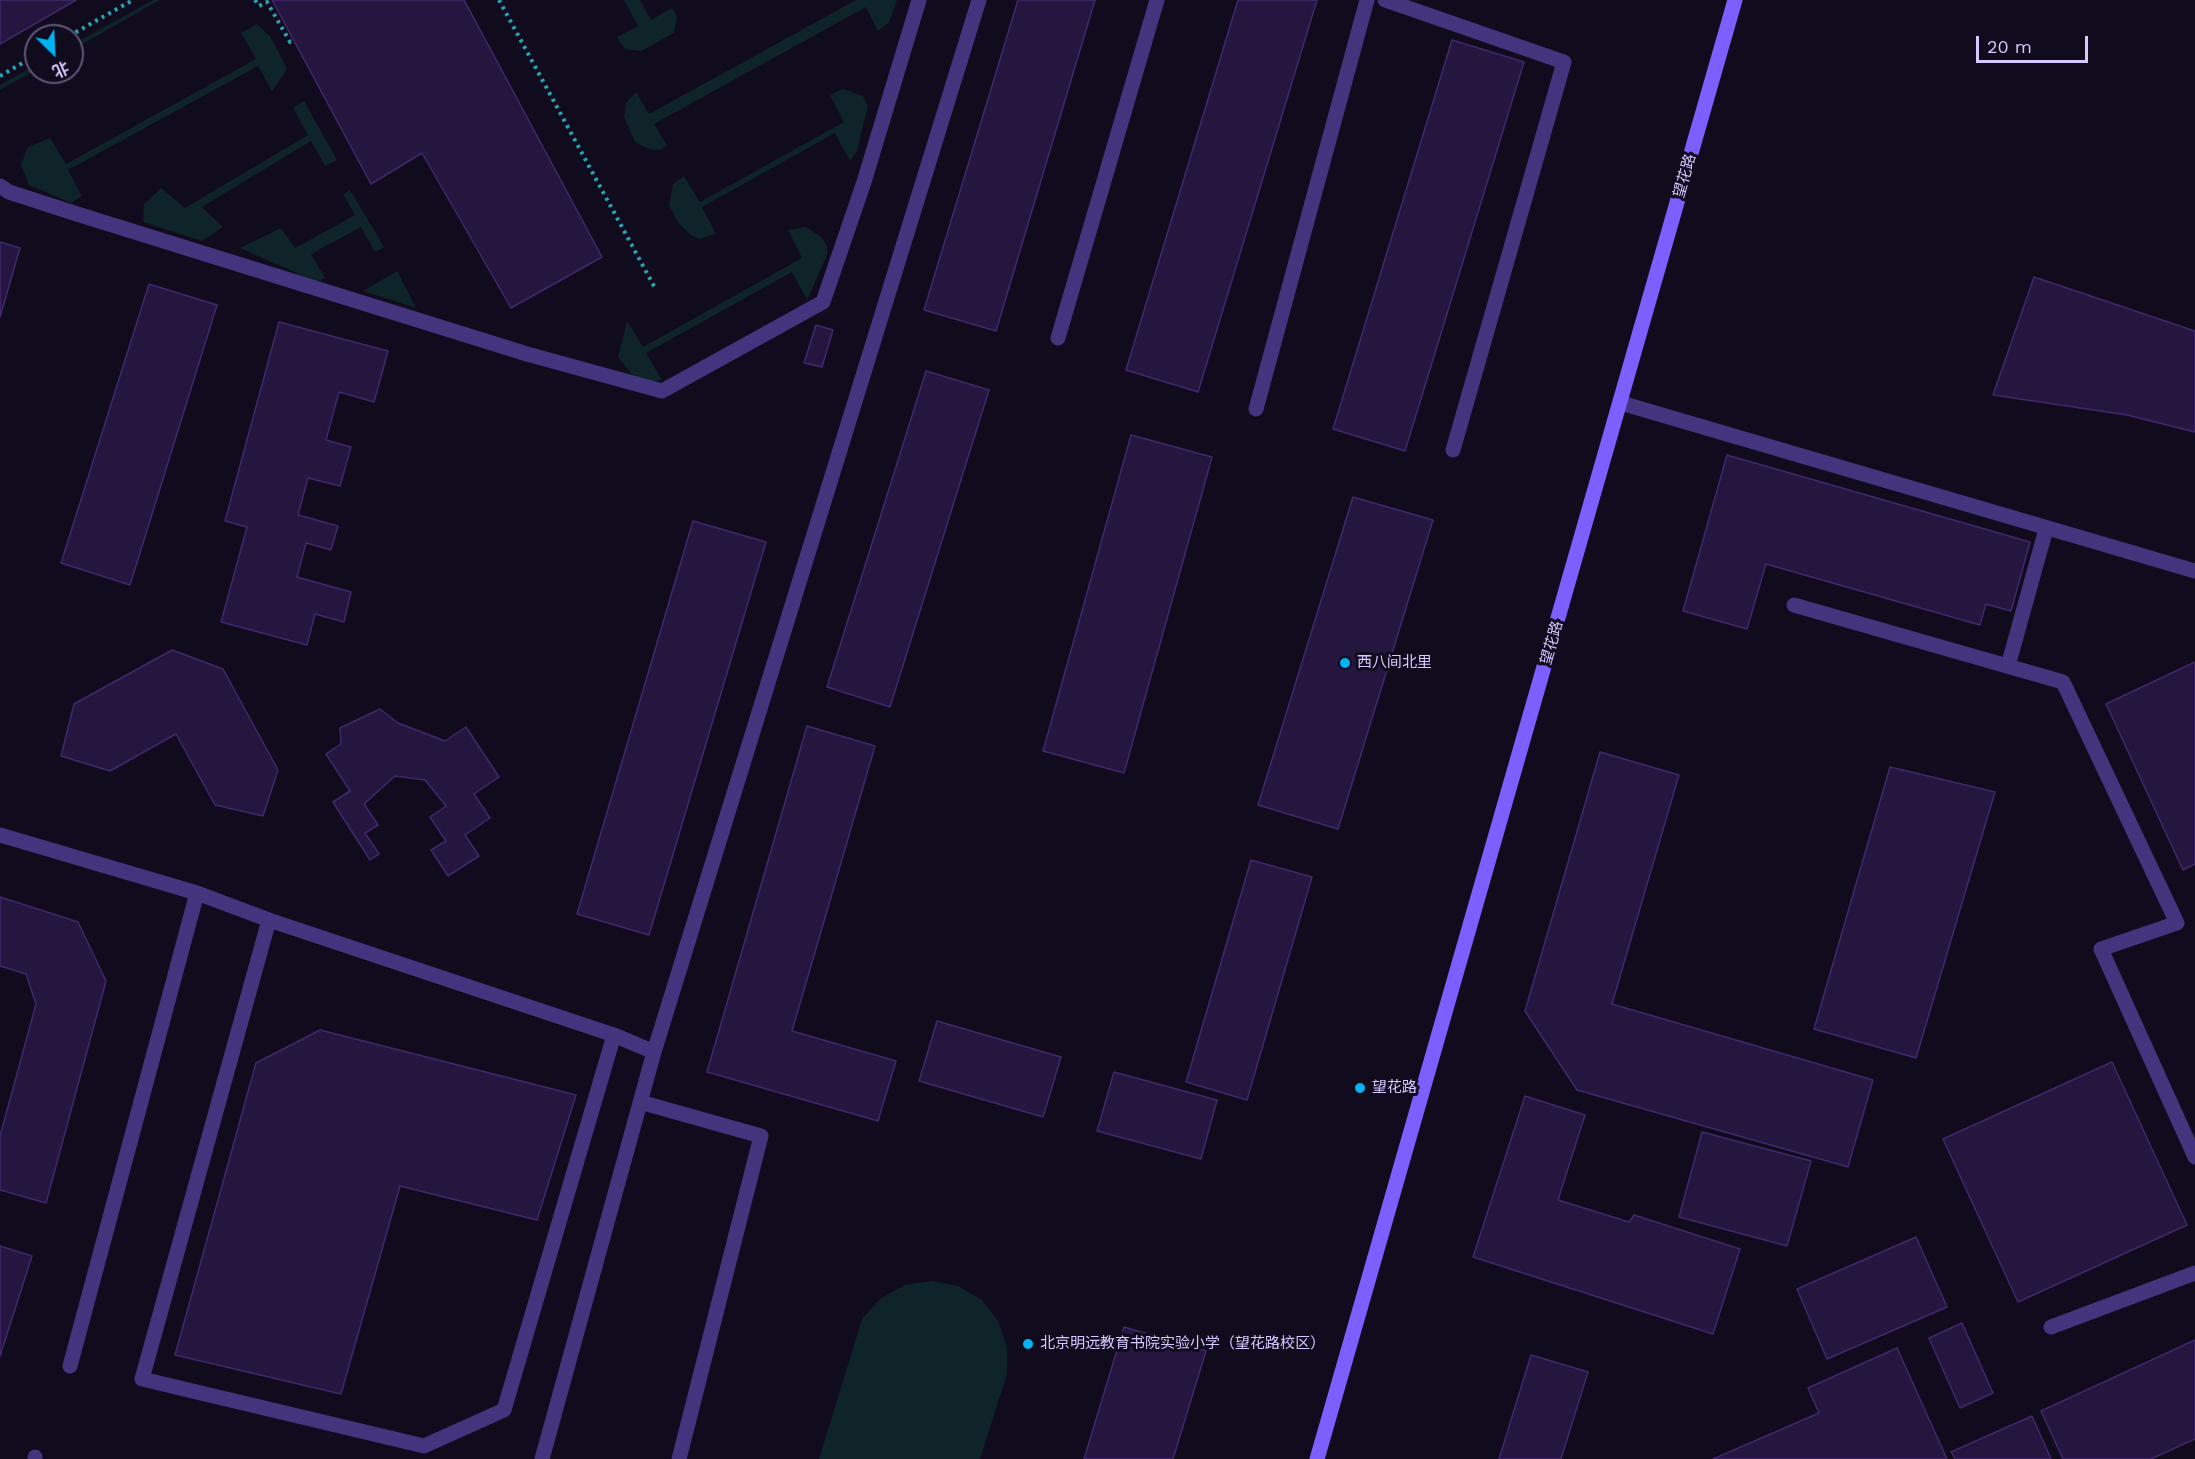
<!DOCTYPE html>
<meta charset="utf-8">
<style>
body{margin:0}
#map{position:relative;width:2195px;height:1459px;overflow:hidden;background:#110b1e;font-family:"Work Sans","Noto Sans SC",sans-serif}
canvas{display:block}
.north{position:absolute;left:24px;top:24px;width:60px;height:60px;box-sizing:border-box;background:#110b1e;border:2px solid #605778;border-radius:50%;rotate:156deg;font-size:16px;font-weight:700;line-height:24px;text-align:center;color:#d7c8ff}
.north::after{content:'';display:block;margin:auto;width:21px;height:27px;background:#00b3f3;clip-path:polygon(50% 0,100% 100%,50% 72%,0 100%)}
.scale{position:absolute;left:1976px;top:36px;width:112px;height:27px;box-sizing:border-box;border:3px solid #d7c8ff;border-top:0;padding-left:8px;font-size:18px;line-height:21px;white-space:nowrap;color:#d7c8ff;-webkit-text-stroke:4px #110b1e;paint-order:stroke}
</style>
<div id="map">
<canvas width="2195" height="1459"></canvas>
<div class="north">北</div>
<div class="scale">20 m</div>
</div>
<script>
const g = document.querySelector('canvas').getContext('2d');
g.lineJoin = 'round';
function fill(path, color) { g.fillStyle = color; g.fill(path, 'evenodd'); }
const shape = rows => new Path2D(rows.map(r => 'M' + r).join(''));
function trace(path, color, width, dash) { g.strokeStyle = color; g.lineWidth = width; g.lineCap = dash ? 'butt' : 'round'; g.setLineDash(dash || []); g.stroke(path); }
function write(font, color, halo, rows, align = 'center') {
  g.font = font + ' "Work Sans","Noto Sans SC",sans-serif'; g.lineWidth = 6; g.setLineDash([]); g.textBaseline = 'middle'; g.strokeStyle = halo; g.fillStyle = color; for (const [text, x, y, turn = 0] of rows) {
    g.save(); g.translate(x, y); g.rotate((+turn || 0) * Math.PI / 180); g.textAlign = isNaN(turn) ? turn : align; if (halo) g.strokeText(text, 0, 0); g.fillText(text, 0, 0); g.restore();
  }
}
fill(shape([
 [153,0,160,0,72,50,72,45],
 [624,0,640,0,651,20,672,8,677,17,674,33,641,51,625,49,617,37,638,26],
 [856,0,897,0,889,22,878,31,866,7,654,124,667,146,659,150,649,149,635,142,624,117,626,103,636,92,649,114],
 [257,24,270,36,287,69,272,91,258,66,68,170,82,196,71,203,29,185,21,165,28,147,50,138,66,164,256,59,241,33],
 [36,65,36,70,0,90,0,85],
 [843,89,863,96,868,106,857,151,850,161,835,133,702,207,716,234,700,239,691,235,679,224,669,205,673,184,684,176,700,202,844,122,830,95],
 [304,101,337,160,325,166,311,141,202,207,223,227,202,241,143,222,144,204,161,188,185,208,308,135,293,108],
 [350,190,384,247,375,252,361,227,311,254,325,278,317,282,240,248,281,228,295,248,355,215,343,194],
 [806,227,821,237,827,246,827,255,807,300,792,272,646,353,662,380,648,383,634,377,618,357,627,321,643,347,802,258,788,230],
 [397,271,416,308,363,291],
 [932,1281,958,1286,982,1300,998,1321,1007,1347,1007,1374,980,1459,819,1459,862,1319,881,1298,905,1285]
]), '#0e2428');
const building = shape([
 [0,0,76,0,0,44,0,0],
 [272,0,464,0,602,257,511,308,422,153,371,184,272,0],
 [1018,0,1095,0,996,331,924,310,1018,0],
 [1238,0,1317,0,1198,392,1126,370,1238,0],
 [1452,40,1524,62,1405,451,1333,429,1452,40],
 [0,242,20,248,0,317,0,242],
 [2034,277,2195,331,2195,432,2127,415,1993,395,2034,277],
 [149,284,217,305,130,585,61,563,149,284],
 [279,322,388,351,374,402,339,392,326,440,351,447,340,486,308,478,298,515,338,526,331,550,306,543,297,577,351,592,344,622,315,614,307,645,221,622,247,527,225,521,279,322],
 [816,325,833,330,822,367,804,363,816,325],
 [926,371,989,390,890,707,827,687,926,371],
 [1131,435,1212,457,1124,773,1043,751,1131,435],
 [1727,455,2030,542,2011,611,1986,604,1980,625,1766,564,1747,629,1683,611,1727,455],
 [1353,497,1433,520,1338,829,1258,805,1353,497],
 [693,521,766,542,649,935,577,914,693,521],
 [172,650,223,669,278,770,263,816,215,805,176,734,110,771,61,756,74,704,172,650],
 [2195,662,2195,864,2183,870,2106,704,2195,662],
 [380,709,398,723,445,741,466,727,499,777,474,794,490,818,465,835,479,856,448,876,431,850,446,841,430,817,446,806,425,780,395,776,364,804,378,825,365,833,379,854,370,860,333,802,350,791,326,754,341,744,340,728,380,709],
 [807,726,875,746,792,1031,896,1061,878,1121,707,1072,807,726],
 [1600,752,1679,775,1612,1004,1873,1080,1848,1167,1577,1090,1525,1011,1600,752],
 [1890,767,1995,792,1916,1058,1814,1029,1890,767],
 [1251,860,1312,877,1247,1100,1186,1082,1251,860],
 [0,897,78,922,106,981,46,1203,0,1190,0,1136,36,1004,26,974,0,966,0,897],
 [937,1021,1061,1057,1043,1117,919,1081,937,1021],
 [320,1030,576,1095,537,1220,400,1186,341,1394,175,1355,256,1063,320,1030],
 [2112,1062,2187,1225,2018,1302,1943,1139,2112,1062],
 [1114,1072,1217,1100,1201,1159,1097,1131,1114,1072],
 [1525,1096,1585,1115,1558,1200,1629,1222,1634,1215,1740,1249,1713,1334,1473,1257,1525,1096],
 [1702,1132,1811,1161,1787,1246,1679,1217,1702,1132],
 [1916,1237,1947,1307,1827,1359,1797,1289,1916,1237],
 [0,1246,32,1256,0,1356,0,1246],
 [1962,1323,1993,1393,1960,1408,1929,1338,1962,1323],
 [1124,1327,1206,1351,1173,1459,1084,1459,1124,1327],
 [2195,1340,2195,1439,2151,1459,2063,1459,2041,1411,2195,1340],
 [1897,1348,1947,1459,1713,1459,1819,1413,1808,1388,1897,1348],
 [1531,1355,1588,1372,1561,1459,1499,1459,1531,1355],
 [2032,1416,2051,1459,1955,1459,1951,1452,2032,1416]
]);
fill(building, '#25163f');
trace(building, '#40286c', 1.5);
trace(shape([
 [255,0,259,6,267,2,290,42,293,40],
 [499,0,655,288],
 [69,36,133,0],
 [0,76,36,55]
]), '#29a4b2', 4, [3, 4.5]);
trace(shape([
 [0,186,9,192,77,214,527,354,662,391,823,302,864,182,919,0]
]), '#43347e', 15);
trace(shape([
 [1385,0,1564,62,1453,450],
 [1058,338,1157,0],
 [1621,403,2195,571],
 [1256,409,1367,0],
 [1794,605,2063,682,2177,923,2101,949,2195,1157],
 [2008,666,2046,529],
 [0,835,197,893,269,920,614,1035,654,1052],
 [269,920,142,1379,424,1446,504,1410,614,1035],
 [640,1102,761,1136,679,1459],
 [2051,1327,2195,1273],
 [70,1366,197,893],
 [35,1459,35,1457],
 [542,1459,654,1052,979,0]
]), '#43347e', 15);
trace(shape([
 [1317,1459,1735,0]
]), '#7d5fff', 15);
for (const [x, y, r, color] of [
 [1345,663,6,"#00b3f3"],
 [1360,1088,6,"#00b3f3"],
 [1028,1344,6,"#00b3f3"]
]) { const dot = new Path2D(); dot.arc(x, y, r, 0, 2 * Math.PI); g.fillStyle = color; g.fill(dot); trace(dot, '#110b1e', 2); }
write('15px', '#d7c8ff', '#110b1e', [
 ["望花路",1685,176,-74],
 ["望花路",1552,643,-74]
]);
write('15px', '#d7c8ff', '#110b1e', [
 ["西八间北里",1357,663],
 ["望花路",1372,1088],
 ["北京明远教育书院实验小学（望花路校区）",1040,1344]
], 'left');
</script>
